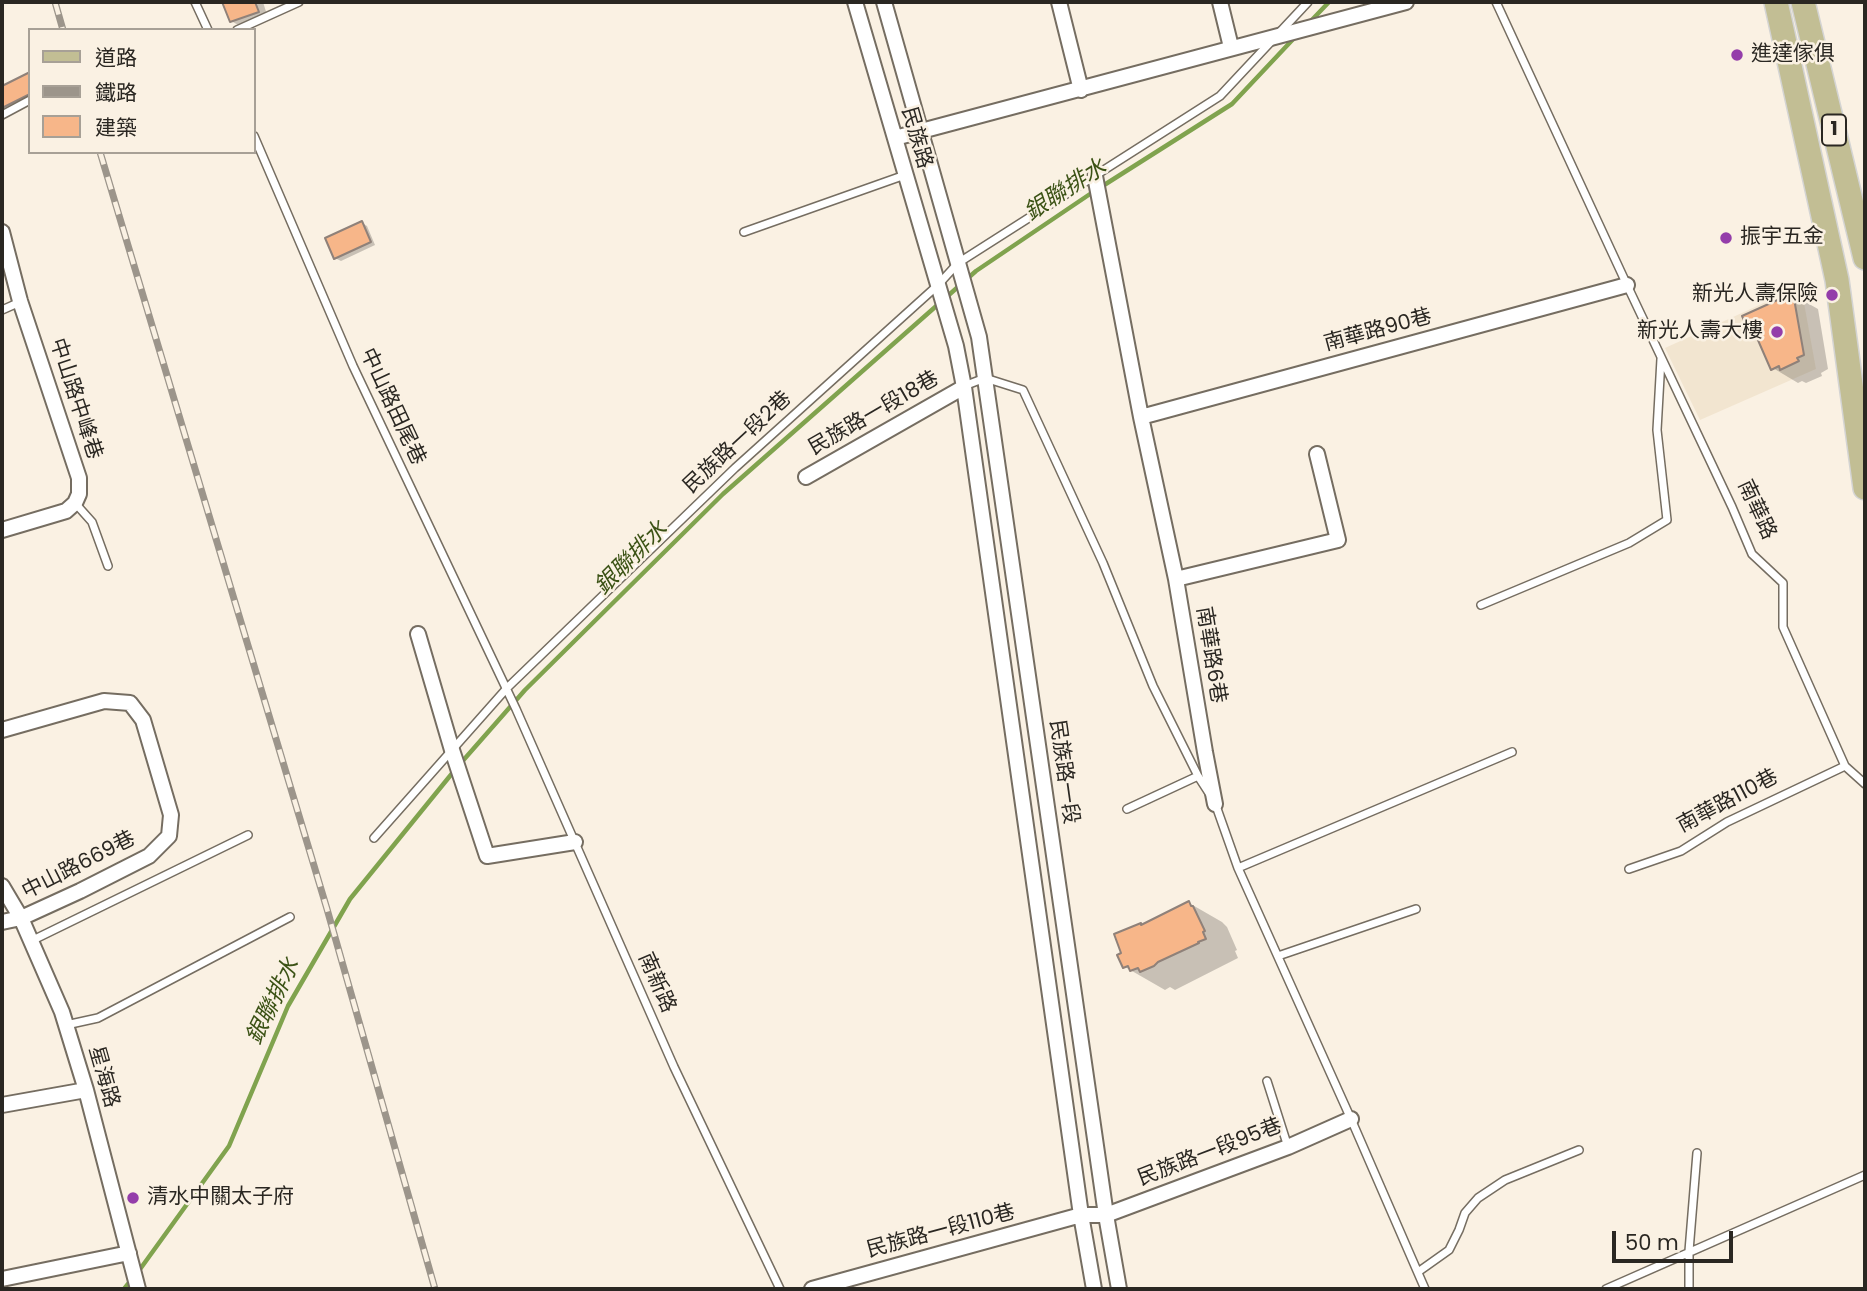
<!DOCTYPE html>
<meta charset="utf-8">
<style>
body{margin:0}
#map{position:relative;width:1867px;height:1291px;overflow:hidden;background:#faf1e3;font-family:Poppins,"Noto Sans TC",sans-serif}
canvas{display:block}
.frame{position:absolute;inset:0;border:4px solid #2a2722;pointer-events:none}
.legend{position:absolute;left:28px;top:28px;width:228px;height:126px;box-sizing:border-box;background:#faf1e3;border:2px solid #a7a096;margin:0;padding:9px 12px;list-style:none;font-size:21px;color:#2a2722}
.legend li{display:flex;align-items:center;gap:14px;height:35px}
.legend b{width:35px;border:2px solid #a7a096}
.scale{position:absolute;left:1612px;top:1231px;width:121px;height:32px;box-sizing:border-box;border:4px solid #2a2722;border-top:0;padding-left:9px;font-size:21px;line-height:24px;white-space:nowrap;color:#2a2722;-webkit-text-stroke:5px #faf1e3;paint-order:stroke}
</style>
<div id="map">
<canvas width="1867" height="1291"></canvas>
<div class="frame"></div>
<ul class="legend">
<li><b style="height:9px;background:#c2be94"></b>道路</li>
<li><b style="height:9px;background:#9c958b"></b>鐵路</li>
<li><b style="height:19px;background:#f7b689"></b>建築</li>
</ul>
<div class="scale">50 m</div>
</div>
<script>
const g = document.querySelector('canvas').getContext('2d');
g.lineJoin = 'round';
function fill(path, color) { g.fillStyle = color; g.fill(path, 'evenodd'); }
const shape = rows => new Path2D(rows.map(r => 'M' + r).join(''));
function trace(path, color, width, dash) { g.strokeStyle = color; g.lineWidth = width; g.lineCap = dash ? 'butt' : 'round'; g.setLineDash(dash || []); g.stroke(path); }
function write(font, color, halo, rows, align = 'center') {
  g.font = font + ' Poppins,"Noto Sans TC",sans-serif'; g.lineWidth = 5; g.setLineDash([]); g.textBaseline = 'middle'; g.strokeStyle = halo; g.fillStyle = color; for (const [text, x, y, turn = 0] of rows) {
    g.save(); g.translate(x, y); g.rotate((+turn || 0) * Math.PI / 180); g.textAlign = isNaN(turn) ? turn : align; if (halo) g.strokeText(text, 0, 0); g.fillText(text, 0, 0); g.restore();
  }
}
fill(shape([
 [1801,286,1816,369,1700,420,1665,348]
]), '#f2e5d0');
fill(shape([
 [224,2,263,2,268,18,242,27,231,21],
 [29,74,30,98,2,113,2,88],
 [362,223,367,226,375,245,341,261,335,258],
 [1793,295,1818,309,1828,369,1821,373,1822,376,1806,383,1802,381,1798,383,1773,368,1758,336,1751,332],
 [1189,903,1222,922,1227,927,1237,950,1235,951,1238,958,1175,990,1170,987,1165,990,1125,967,1141,925]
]), '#0003');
trace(shape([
 [1308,24,1329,2],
 [1101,187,1232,104,1297,35],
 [460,764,525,690,723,494,976,271,1093,192],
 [138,1272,229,1146,288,1006,350,899,454,771],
 [124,1289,132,1279]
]), '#80a34e', 4.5);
const building = shape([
 [222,2,255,2,259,12,230,22,222,2],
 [30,72,30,94,2,108,2,86,30,72],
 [362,221,371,242,334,259,325,238,362,221],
 [1793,293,1804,355,1797,358,1799,361,1780,370,1779,366,1771,370,1754,331,1750,333,1742,316,1793,293],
 [1189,901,1191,906,1193,906,1205,931,1203,932,1206,939,1198,942,1199,943,1158,962,1154,966,1140,972,1138,968,1130,971,1128,966,1123,968,1117,955,1121,953,1114,934,1141,923,1141,925,1189,901]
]);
fill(building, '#f7b689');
trace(building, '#8f8179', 2);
const service = shape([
 [195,2,208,30],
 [1496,2,1627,285,1732,507,1752,554,1783,583,1783,627,1845,766,1865,784],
 [237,30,299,2],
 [2,115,30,100],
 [254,136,353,366,516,709,674,1067,780,1289],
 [744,232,905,175],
 [2,310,20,302],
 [964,386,985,378,1023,390,1103,563,1153,686,1198,776,1209,793],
 [75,503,92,522,108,566],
 [1481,605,1629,543,1667,520,1657,430,1661,359],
 [1215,803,1238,868,1351,1119,1425,1289],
 [1127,809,1198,776],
 [374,838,507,688,735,468,938,285,958,263,1220,96,1308,2],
 [1238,868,1512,752],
 [1629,869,1681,851,1727,822,1845,766],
 [31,941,248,835],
 [1278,956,1416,909],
 [66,1025,98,1018,290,917],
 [1267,1081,1288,1147],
 [1418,1272,1449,1250,1459,1230,1465,1213,1478,1198,1505,1180,1579,1150],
 [1606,1289,1865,1175],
 [1689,1289,1689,1251,1697,1153]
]);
const minor = shape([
 [855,2,956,346,964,387,1081,1215,1094,1289],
 [884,2,979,337,1106,1215,1119,1289],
 [1059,2,1081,90],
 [1220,2,1231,47],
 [895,138,1406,2],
 [1095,176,1141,417,1176,579,1205,752,1215,804],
 [2,232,20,301,79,478,79,494,75,503,66,511,2,530],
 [1141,417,1627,285],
 [806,477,964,387],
 [1176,579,1338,540,1317,454],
 [418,634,452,750,487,856,575,842],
 [2,730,104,701,130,703,143,720,171,815,169,836,149,856,80,891,21,918,2,922],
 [2,886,21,918,62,1012,86,1090,138,1289],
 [2,1105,86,1090],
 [2,1279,129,1253],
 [812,1289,1081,1215,1106,1215,1288,1147,1351,1119]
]);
const primary = shape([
 [1776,2,1837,280,1865,488],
 [1803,2,1865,258]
]);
trace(service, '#756d61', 10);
trace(minor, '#756d61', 18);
trace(primary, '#d4d4d3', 26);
trace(service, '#fff', 7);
trace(minor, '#fff', 14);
trace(primary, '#c2be94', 23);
const rail = shape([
 [55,2,63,30],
 [100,152,327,909,435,1289]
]);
trace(rail, '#9c958b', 7);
trace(rail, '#faf1e3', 4.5, [13]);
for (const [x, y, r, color] of [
 [1737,55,7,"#943daa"],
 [1726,238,7,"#943daa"],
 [1832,295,7,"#943daa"],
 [1777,332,7,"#943daa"],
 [133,1198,7,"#943daa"]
]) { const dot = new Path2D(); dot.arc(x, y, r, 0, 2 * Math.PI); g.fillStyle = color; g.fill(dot); trace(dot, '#faf1e3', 2.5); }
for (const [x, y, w] of [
 [1834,130,24]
]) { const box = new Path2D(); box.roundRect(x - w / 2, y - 15.5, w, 31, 5); g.fillStyle = '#faf1e3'; g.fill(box); trace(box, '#2a2722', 2); }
write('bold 19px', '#2a2722', null, [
 ["1",1834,130]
]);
write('21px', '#2a2722', '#faf1e3', [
 ["進達傢俱",1751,55],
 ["振宇五金",1740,238],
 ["新光人壽保險",1818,295,"right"],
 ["新光人壽大樓",1763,332,"right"],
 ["清水中關太子府",147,1198]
], 'left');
write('21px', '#2a2722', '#faf1e3', [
 ["民族路",916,138,74],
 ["南華路90巷",1378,331,-15],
 ["中山路中峰巷",75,399,72],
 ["中山路田尾巷",392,407,65],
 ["民族路一段18巷",874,414,-30],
 ["民族路一段2巷",738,443,-43],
 ["南華路",1756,510,65],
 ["南華路6巷",1210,655,81],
 ["民族路一段",1063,772,82],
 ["南華路110巷",1728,802,-28],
 ["中山路669巷",79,866,-27],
 ["南新路",656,983,66],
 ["星海路",103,1077,74],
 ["民族路一段95巷",1210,1153,-21],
 ["民族路一段110巷",941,1232,-15]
]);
write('italic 23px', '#3b5215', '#faf1e3', [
 ["銀聯排水",1066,191,-33],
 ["銀聯排水",632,559,-45],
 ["銀聯排水",274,1002,-64]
]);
</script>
